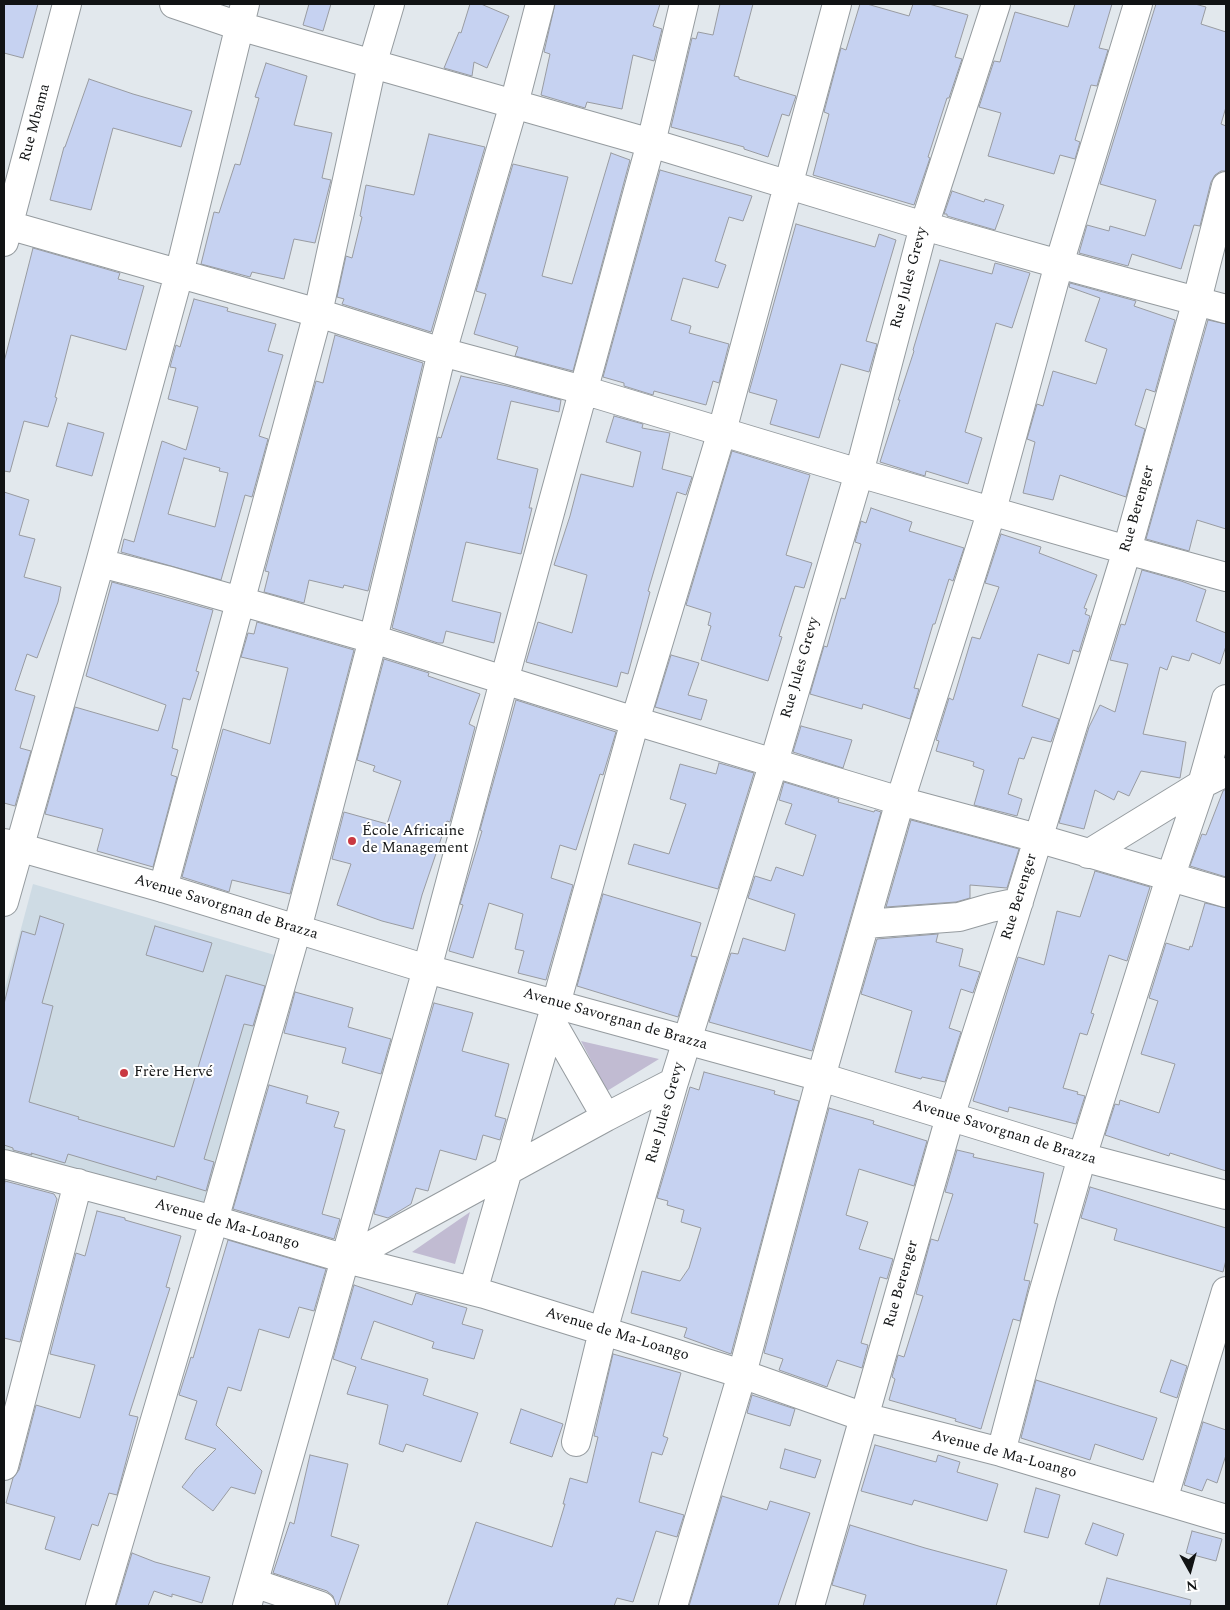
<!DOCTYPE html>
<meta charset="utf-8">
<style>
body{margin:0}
#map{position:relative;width:1230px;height:1610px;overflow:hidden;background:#e2e8ed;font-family:Spectral,serif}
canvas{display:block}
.frame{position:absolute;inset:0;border:5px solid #111314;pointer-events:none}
.north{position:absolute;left:1165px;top:1545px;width:50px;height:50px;-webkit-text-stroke:4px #fff;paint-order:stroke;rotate:173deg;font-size:14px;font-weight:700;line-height:20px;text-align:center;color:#111314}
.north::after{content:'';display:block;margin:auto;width:18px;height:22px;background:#111314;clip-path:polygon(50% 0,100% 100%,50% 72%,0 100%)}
</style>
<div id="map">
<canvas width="1230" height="1610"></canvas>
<div class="frame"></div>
<div class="north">N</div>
</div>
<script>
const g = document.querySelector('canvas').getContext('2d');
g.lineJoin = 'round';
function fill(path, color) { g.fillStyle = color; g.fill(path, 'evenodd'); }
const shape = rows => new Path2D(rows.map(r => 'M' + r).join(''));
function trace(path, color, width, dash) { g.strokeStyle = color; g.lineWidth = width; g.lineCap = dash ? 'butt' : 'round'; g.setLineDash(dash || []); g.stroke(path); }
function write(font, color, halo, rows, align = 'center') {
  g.font = font + ' Spectral,serif'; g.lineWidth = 4; g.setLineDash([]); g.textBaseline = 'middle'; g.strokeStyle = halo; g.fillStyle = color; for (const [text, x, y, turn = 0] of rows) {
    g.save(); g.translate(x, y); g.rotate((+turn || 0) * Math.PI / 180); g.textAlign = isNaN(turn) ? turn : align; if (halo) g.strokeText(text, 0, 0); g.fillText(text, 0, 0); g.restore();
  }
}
fill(shape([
 [33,884,278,956,206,1209,4,1153,4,992]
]), '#cedbe4');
fill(shape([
 [581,1041,659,1059,607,1091],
 [470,1212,455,1264,412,1252]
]), '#c1bbd2');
const building = shape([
 [4,4,38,4,23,58,4,53,4,4],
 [309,4,331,4,323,31,303,25,309,4],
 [470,4,481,4,509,16,487,68,474,62,472,76,444,68,459,32,461,33,470,4],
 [555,4,660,4,653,26,662,29,654,61,633,55,622,109,587,102,585,108,541,95,550,54,544,52,555,4],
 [720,4,753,4,734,76,739,77,739,79,796,96,789,116,782,114,768,157,744,149,744,147,671,127,692,38,696,39,698,32,713,35,720,4],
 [860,4,867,4,909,16,913,4,929,4,968,15,955,57,962,59,949,98,947,98,928,157,930,158,914,205,813,175,829,114,824,112,841,48,846,50,860,4],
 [1075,4,1112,4,1099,48,1108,50,1097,86,1091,85,1075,140,1080,142,1075,159,1060,155,1054,174,988,156,1001,113,979,107,994,61,1000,62,1015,12,1068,27,1075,4],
 [1156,4,1195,4,1206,7,1201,24,1226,32,1226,107,1221,124,1226,126,1226,171,1221,171,1215,175,1211,182,1200,226,1194,225,1181,269,1132,254,1128,266,1079,253,1087,225,1109,231,1110,226,1145,236,1156,200,1100,184,1156,4],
 [266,63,307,76,294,125,332,133,322,178,331,180,315,243,294,239,284,279,252,272,250,277,201,264,214,212,219,213,235,164,240,165,259,98,255,97,266,63],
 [89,79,133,94,192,111,181,147,113,128,91,210,50,200,64,147,65,147,89,79],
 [429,134,485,147,431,332,342,304,344,299,337,297,346,256,352,258,362,217,360,216,366,185,414,195,429,134],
 [611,153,630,160,573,371,515,356,518,347,474,334,486,294,476,291,513,164,568,177,542,276,572,284,611,153],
 [660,170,752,196,743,221,729,217,715,261,726,265,718,288,683,278,671,320,691,326,689,333,729,344,719,383,713,381,706,405,654,391,653,395,624,386,624,383,603,377,660,170],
 [952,191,984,202,985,199,1004,205,995,230,947,216,947,214,944,214,952,191],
 [796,224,875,247,879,234,896,240,866,341,877,344,869,372,841,364,819,438,770,424,777,400,749,392,796,224],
 [33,248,120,273,118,279,144,286,126,350,71,335,55,397,57,398,48,427,24,421,10,472,4,471,4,362,33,248],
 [940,260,992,274,995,263,1030,273,1012,328,996,323,965,432,982,438,968,484,926,471,925,476,880,462,900,400,898,400,914,351,913,350,940,260],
 [1070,283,1136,301,1134,306,1175,320,1155,392,1146,389,1135,425,1145,429,1126,497,1060,475,1053,500,1023,493,1035,442,1027,439,1037,404,1043,406,1053,371,1096,384,1107,349,1085,341,1100,298,1069,287,1070,283],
 [194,299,228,308,227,311,276,324,268,351,283,355,259,436,268,439,252,497,245,495,221,580,121,552,124,539,134,542,162,441,186,450,198,407,168,399,176,368,170,367,176,345,180,347,194,299],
 [184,458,220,468,219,471,228,473,215,527,168,514,184,458],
 [1208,320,1226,324,1226,529,1197,520,1189,551,1146,539,1208,320],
 [335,335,423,363,368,591,344,585,343,588,309,580,304,603,264,592,269,572,265,571,316,381,323,383,335,335],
 [461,376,507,386,561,400,559,412,511,401,497,459,538,469,529,508,532,508,521,554,466,542,452,601,501,613,494,643,446,631,443,643,438,643,392,628,438,437,441,438,461,376],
 [614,416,643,424,642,428,670,433,662,469,692,477,686,495,677,492,648,591,650,592,628,674,621,672,617,687,526,662,538,622,572,633,587,575,554,565,570,516,581,474,633,487,641,452,606,442,614,416],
 [68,423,104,433,92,476,56,466,68,423],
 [732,451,810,475,786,555,812,563,804,588,795,586,779,636,782,637,768,681,701,660,711,626,708,625,711,613,686,605,732,451],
 [4,492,29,500,19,535,35,539,24,577,61,587,58,602,37,658,27,654,15,690,35,696,20,748,31,751,15,806,4,803,4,492],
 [871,508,912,522,909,531,964,548,953,581,949,579,935,624,933,624,914,688,919,689,910,719,863,704,862,709,810,694,824,646,827,647,841,598,845,599,861,544,855,542,861,521,866,523,871,508],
 [1001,534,1041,547,1039,553,1097,575,1084,608,1087,609,1085,614,1090,616,1079,652,1073,650,1069,664,1038,654,1022,706,1059,719,1051,742,1032,737,1024,759,1019,758,1008,794,1022,799,1017,816,974,805,984,770,973,766,974,762,936,751,939,741,936,740,949,698,953,700,972,637,980,639,999,587,985,583,1001,534],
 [1142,570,1181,581,1206,590,1196,621,1226,633,1226,646,1220,664,1192,653,1189,661,1172,656,1167,670,1160,667,1143,734,1186,742,1180,778,1141,771,1129,796,1118,791,1114,800,1095,790,1084,829,1059,823,1089,727,1100,705,1115,712,1128,664,1110,660,1121,624,1125,625,1142,570],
 [112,582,213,610,196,671,199,672,190,700,183,698,172,748,178,750,171,775,177,777,153,867,97,851,103,829,45,814,75,707,158,731,166,705,86,676,112,582],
 [257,622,354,650,290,894,232,880,229,892,182,877,223,729,270,744,288,668,241,657,248,633,254,634,257,622],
 [671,655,699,663,688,695,707,700,701,720,655,707,671,655],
 [384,659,429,673,428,676,480,694,469,724,475,727,450,822,447,821,422,895,413,929,382,921,337,905,351,864,332,859,344,812,387,824,401,781,373,771,375,766,357,760,384,659],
 [516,700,616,732,603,775,600,774,576,850,560,845,551,878,573,885,546,980,518,973,524,951,515,949,523,914,489,903,473,958,449,951,463,905,460,904,482,831,480,830,516,700],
 [801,726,852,740,843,768,793,752,801,726],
 [719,763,754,773,718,889,628,864,634,844,669,854,686,804,670,799,680,764,716,774,719,763],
 [784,782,839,799,838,802,874,812,875,810,881,812,812,1051,709,1022,731,953,738,954,743,938,785,951,795,914,748,898,755,876,771,881,776,867,803,876,816,835,785,824,792,804,779,800,784,782],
 [1226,789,1226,877,1190,866,1202,834,1206,835,1223,791,1226,789],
 [911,820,1019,849,1007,888,970,885,970,898,956,902,886,907,911,820],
 [1095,871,1150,887,1127,961,1109,955,1091,1013,1094,1014,1087,1035,1080,1033,1063,1088,1078,1092,1077,1094,1085,1096,1076,1124,1009,1107,1008,1112,973,1101,1018,957,1044,965,1057,911,1080,917,1095,871],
 [603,894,701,923,691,956,697,957,678,1017,577,986,603,894],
 [1205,903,1226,908,1226,1171,1170,1153,1169,1156,1105,1135,1115,1104,1119,1105,1120,1100,1159,1113,1175,1064,1141,1054,1158,1001,1149,998,1166,943,1189,950,1190,946,1192,947,1205,903],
 [40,916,64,924,42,1003,53,1006,29,1102,79,1117,78,1119,174,1147,226,975,265,986,253,1026,244,1024,204,1159,214,1162,206,1191,157,1176,156,1180,68,1154,65,1163,31,1153,32,1155,13,1150,13,1148,4,1145,4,1004,22,931,35,935,40,916],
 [155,926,212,943,203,972,146,955,155,926],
 [938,934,936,942,963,949,959,966,980,972,973,993,961,989,949,1028,961,1032,945,1082,922,1077,921,1079,895,1072,912,1011,861,994,877,939,938,934],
 [295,992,353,1008,348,1027,391,1039,381,1074,342,1063,346,1048,284,1033,295,992],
 [434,1003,473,1013,462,1051,509,1064,495,1116,506,1119,500,1140,483,1135,476,1160,440,1150,428,1191,416,1188,411,1204,388,1218,374,1214,434,1003],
 [704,1072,775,1091,774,1094,799,1101,731,1354,684,1337,687,1328,631,1313,642,1271,680,1281,689,1268,701,1228,681,1222,684,1210,667,1205,668,1201,657,1198,690,1087,699,1090,704,1072],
 [269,1085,308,1096,306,1103,339,1112,334,1127,345,1130,322,1214,340,1219,334,1239,233,1209,269,1085],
 [829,1108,874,1121,873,1124,927,1141,914,1186,859,1169,846,1215,868,1222,859,1249,893,1259,887,1279,880,1277,861,1343,868,1345,862,1368,837,1360,827,1387,779,1370,783,1359,764,1353,829,1108],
 [957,1150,974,1154,973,1157,1044,1173,1034,1223,1038,1224,1024,1280,1030,1281,1020,1321,1013,1319,981,1429,955,1421,956,1419,889,1400,895,1379,892,1377,898,1355,904,1357,923,1296,916,1294,931,1239,938,1241,953,1194,945,1192,957,1150],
 [5,1181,54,1194,57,1199,20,1342,4,1338,4,1187,5,1181],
 [1090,1187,1226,1228,1226,1260,1223,1272,1114,1240,1117,1229,1081,1218,1090,1187],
 [97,1211,125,1218,125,1220,181,1236,166,1287,170,1288,129,1415,138,1417,117,1495,109,1493,98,1526,92,1524,80,1560,45,1549,55,1517,6,1503,13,1478,19,1470,36,1405,80,1418,95,1365,50,1354,76,1253,85,1256,97,1211],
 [228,1240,326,1269,314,1311,299,1307,289,1338,259,1329,241,1391,228,1387,216,1425,262,1471,255,1494,231,1487,213,1511,182,1487,196,1469,216,1449,185,1439,197,1401,179,1395,191,1357,193,1358,228,1240],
 [354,1285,412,1305,416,1293,467,1308,462,1324,483,1330,474,1359,432,1348,434,1342,374,1321,361,1359,428,1379,423,1395,478,1413,461,1462,406,1444,403,1452,379,1444,388,1405,347,1394,356,1367,333,1359,354,1285],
 [613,1354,681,1373,663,1436,668,1438,662,1455,652,1452,639,1502,684,1515,677,1537,656,1531,633,1602,617,1598,614,1606,447,1606,476,1522,552,1547,565,1504,563,1504,570,1478,587,1483,598,1437,594,1436,613,1354],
 [1171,1360,1187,1366,1177,1398,1160,1392,1171,1360],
 [1036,1380,1157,1418,1143,1460,1095,1444,1090,1460,1021,1438,1036,1380],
 [752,1395,795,1409,790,1426,747,1413,752,1395],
 [521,1409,563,1424,552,1457,510,1443,521,1409],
 [1203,1422,1226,1430,1226,1455,1217,1483,1207,1479,1202,1491,1184,1485,1203,1422],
 [875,1445,936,1462,938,1455,960,1462,957,1472,998,1484,987,1521,914,1500,912,1505,861,1491,875,1445],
 [785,1449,821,1460,815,1478,780,1468,785,1449],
 [310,1455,348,1464,331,1536,359,1545,338,1606,336,1606,333,1596,327,1591,273,1573,290,1522,294,1524,310,1455],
 [1036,1488,1060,1495,1048,1538,1024,1532,1036,1488],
 [722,1496,767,1510,770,1501,810,1513,778,1606,689,1606,722,1496],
 [1093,1523,1124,1534,1117,1556,1085,1544,1093,1523],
 [850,1525,925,1548,1007,1570,996,1606,863,1606,866,1595,832,1585,850,1525],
 [1192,1531,1222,1539,1216,1561,1186,1553,1192,1531],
 [132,1553,155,1562,210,1577,202,1603,172,1594,172,1597,154,1591,148,1606,116,1606,132,1553],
 [1107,1578,1191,1600,1190,1606,1099,1606,1107,1578]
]);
fill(building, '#c6d2f1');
trace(building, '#989ba1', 1);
const minor = shape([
 [174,4,239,26,651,143,924,226,1059,264,1226,309],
 [8,225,318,313,442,352,583,390,859,473,1127,550,1226,577],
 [4,242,67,4],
 [100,563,166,580,373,639,635,721,900,801,1037,838,1226,893],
 [1088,854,1202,784,1226,772],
 [163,888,318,313,372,65,390,4],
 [4,902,100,563,179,274,245,4],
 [865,924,959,917,990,908,1019,902],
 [551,1021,606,1117],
 [4,1164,214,1220,346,1259,484,1294,742,1374,864,1417,1001,1452,1226,1519],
 [346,1259,606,1117,674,1082],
 [473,1291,556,1004,635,721,722,431,837,4],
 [576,1442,603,1331,674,1082,774,762,859,473,924,226,996,4],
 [1001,1452,1042,1297,1082,1157,1170,878,1202,784,1226,699],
 [4,1466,78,1183],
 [1163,1500,1226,1291],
 [254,1583,321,1606],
 [100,1606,214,1220,297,929,373,639,442,352,514,104,540,4],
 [247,1606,427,969,504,681,651,143,684,4],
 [673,1606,742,1374,821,1077,900,801,992,510,1059,264,1138,4],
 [810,1606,950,1117,1014,917,1127,550,1197,300,1226,186]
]);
const major = shape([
 [4,843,163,888,427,969,821,1077,1082,1157,1226,1195]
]);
trace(minor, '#959b9f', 30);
trace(major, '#959b9f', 30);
trace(minor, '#fff', 28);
trace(major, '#fff', 28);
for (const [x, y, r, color] of [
 [352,841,5,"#c93942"],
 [124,1073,5,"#c93942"]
]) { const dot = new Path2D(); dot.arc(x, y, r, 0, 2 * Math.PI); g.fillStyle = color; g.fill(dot); trace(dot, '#fff', 2); }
write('15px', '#111314', '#fff', [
 ["Rue Mbama",36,123,-75],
 ["Rue Jules Grevy",910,278,-75],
 ["Rue Berenger",1138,509,-74],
 ["Rue Jules Grevy",801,668,-74],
 ["Rue Berenger",1020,897,-73],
 ["Avenue Savorgnan de Brazza",226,908,17],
 ["Avenue Savorgnan de Brazza",615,1020,16],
 ["Rue Jules Grevy",666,1113,-74],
 ["Avenue Savorgnan de Brazza",1004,1133,17],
 ["Avenue de Ma-Loango",227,1225,16],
 ["Rue Berenger",902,1284,-74],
 ["Avenue de Ma-Loango",617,1335,17],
 ["Avenue de Ma-Loango",1004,1455,15]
]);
write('15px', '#111314', '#fff', [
 ["École Africaine",362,832],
 ["de Management",362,849],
 ["Frère Hervé",134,1073]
], 'left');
</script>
